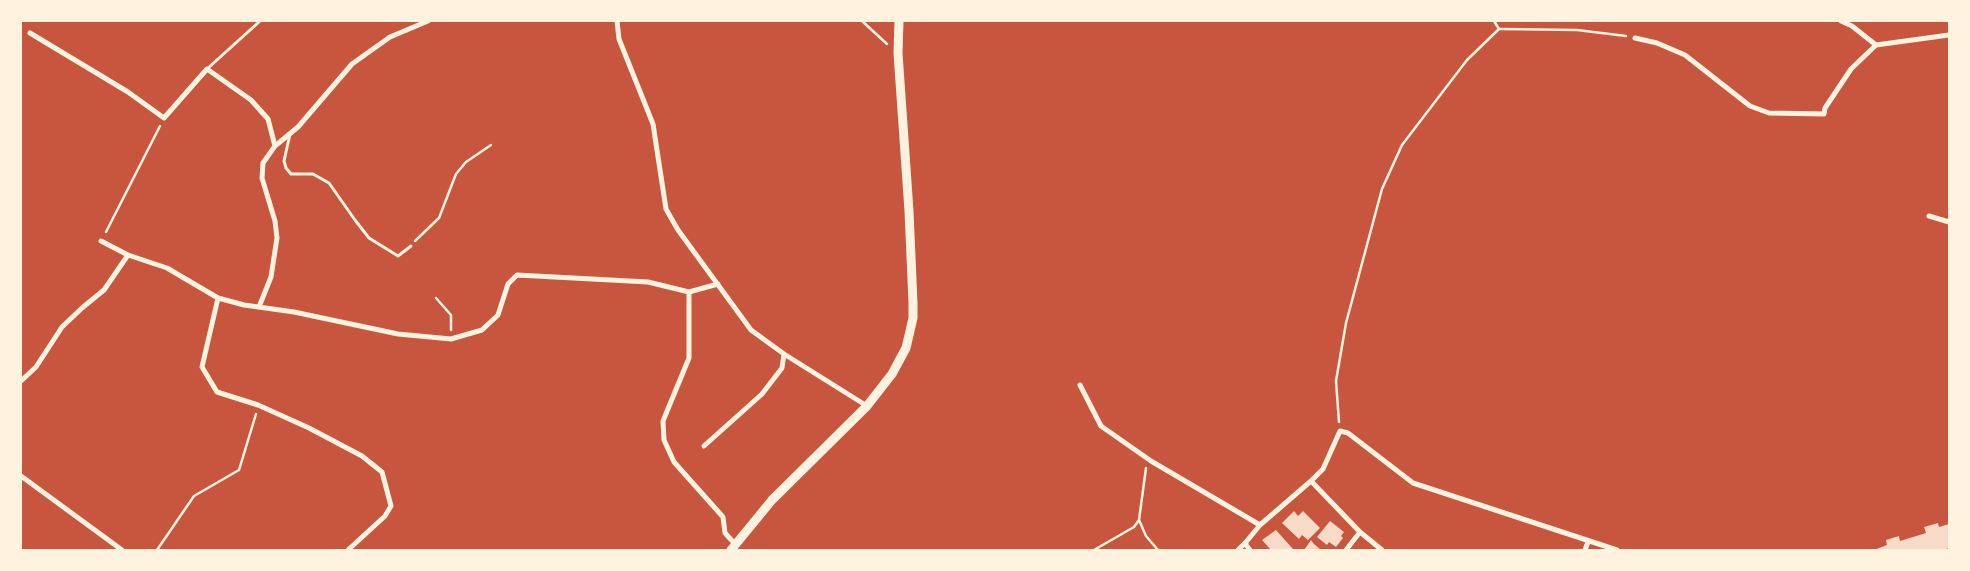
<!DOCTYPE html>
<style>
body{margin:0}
#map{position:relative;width:1970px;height:571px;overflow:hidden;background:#c8553d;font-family:"Crimson Pro",serif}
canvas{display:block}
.frame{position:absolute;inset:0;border:22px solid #fff3e0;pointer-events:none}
</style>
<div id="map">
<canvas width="1970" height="571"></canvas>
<div class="frame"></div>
</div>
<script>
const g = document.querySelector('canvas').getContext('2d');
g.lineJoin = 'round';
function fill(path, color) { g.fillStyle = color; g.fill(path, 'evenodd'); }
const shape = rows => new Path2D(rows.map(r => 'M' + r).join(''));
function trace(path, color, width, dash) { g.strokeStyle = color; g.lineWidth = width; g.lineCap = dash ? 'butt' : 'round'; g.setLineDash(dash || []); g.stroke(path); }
fill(shape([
 [1294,511,1298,516,1303,511,1320,528,1308,540,1302,535,1299,539,1282,523],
 [1330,521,1344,532,1341,536,1343,538,1336,547,1329,542,1327,545,1317,537],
 [1938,523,1939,527,1949,524,1949,548,1943,550,1874,550,1887,545,1886,540,1899,536,1900,541,1926,533,1924,527],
 [1276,530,1293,549,1292,550,1271,550,1262,540],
 [1311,540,1314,544,1321,550,1304,550]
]), '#f7dbc8');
trace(shape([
 [862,21,887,44],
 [1500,29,1577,30,1626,36],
 [106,232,160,126],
 [415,241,439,218,456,174,466,162,491,145],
 [436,298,451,315,451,330],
 [1339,422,1336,381,1346,323,1382,189,1402,145,1467,60,1499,29,1494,21],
 [1139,520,1146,536,1158,550],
 [157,550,194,496,239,470,256,414],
 [1094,550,1134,527,1139,520,1146,468]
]), '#fff3e0', 2.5);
trace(shape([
 [207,69,260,21],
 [290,134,284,161,286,168,291,174,313,174,329,183,355,220,369,238,398,256,411,246]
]), '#fff3e0', 3);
trace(shape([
 [617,21,619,39,653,124,666,209,678,230,751,330,784,354,782,368,762,394,704,446],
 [1841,21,1852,26,1876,45],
 [30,33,128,92,164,118,207,69,251,100,268,119,275,146],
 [1635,38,1657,43,1685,55,1750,106,1769,113,1824,114,1825,108,1851,69,1876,45,1949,35],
 [1929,216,1949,222],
 [101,241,128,255],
 [689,292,689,358,663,421,664,440,674,462,723,517,725,533,735,544],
 [218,298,202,367,217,392,258,405,309,428,362,456,382,472,391,506,385,516,348,550],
 [259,307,271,277,277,238,275,221,262,178,263,163,275,146,298,127,352,64,390,37,428,21],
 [784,354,867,406],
 [21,381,36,367,62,327,82,308,104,290,128,255,167,268,218,298,244,305,294,312,398,334,451,339,482,330,498,315,508,284,517,275,648,282,689,292,718,284],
 [1080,385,1101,426,1151,461,1260,525],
 [21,476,122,550],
 [1238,550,1246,542],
 [1250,550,1246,545,1246,542,1260,525,1311,481],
 [1346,550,1360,532],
 [1382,550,1360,532,1311,481,1323,469,1340,431,1348,433,1413,483,1617,550],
 [1585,550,1588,542]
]), '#fff3e0', 5);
trace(shape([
 [731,550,772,500,867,406,892,374,906,348,913,318,913,303,909,211,898,53,899,21]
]), '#fff3e0', 9);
</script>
